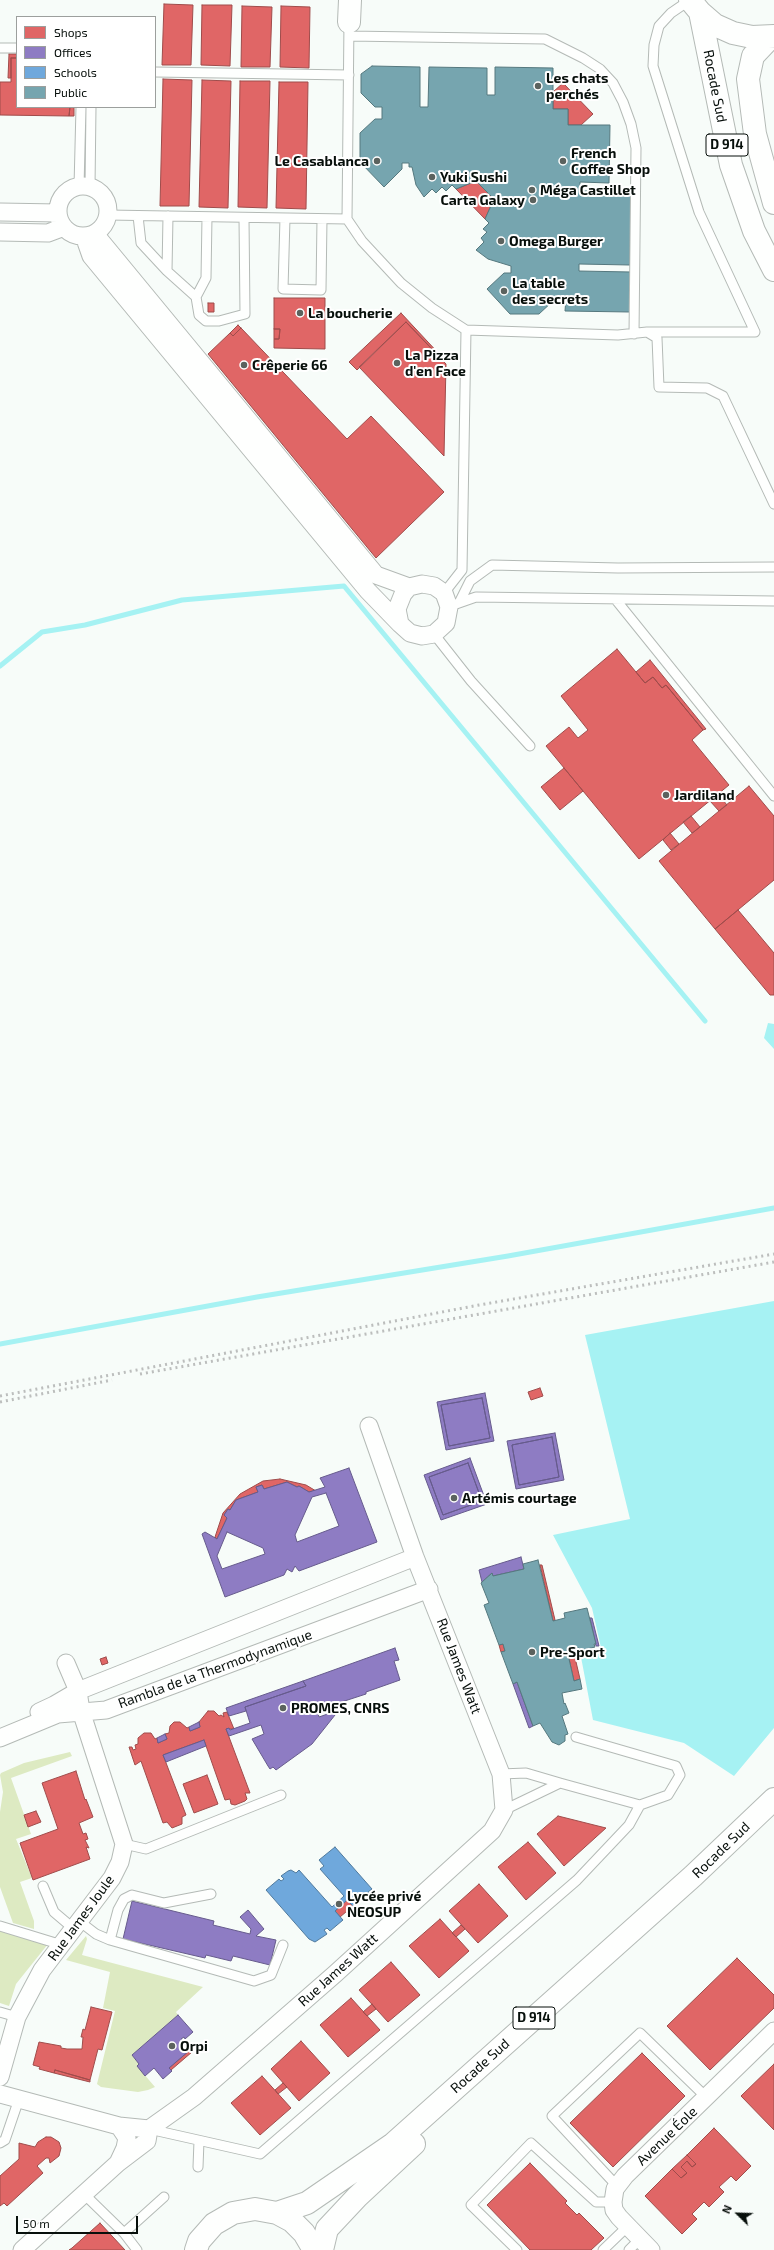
<!DOCTYPE html>
<meta charset="utf-8">
<style>
body{margin:0}
#map{position:relative;width:774px;height:2250px;overflow:hidden;background:#f7fcf9;font-family:"Exo 2",sans-serif}
canvas{display:block}
.legend{position:absolute;left:16px;top:16px;width:140px;height:92px;box-sizing:border-box;background:#fff;border:1px solid #9c9f9d;margin:0;padding:5px 7px;list-style:none;font-size:12px;color:#070f0b}
.legend li{display:flex;align-items:center;gap:8px;height:20px}
.legend b{width:20px;border:1px solid #9c9f9d}
.north{position:absolute;left:718px;top:2194px;width:40px;height:40px;-webkit-text-stroke:3px #fff;paint-order:stroke;rotate:293deg;font-size:11px;font-weight:700;line-height:16px;text-align:center;color:#070f0b}
.north::after{content:'';display:block;margin:auto;width:14px;height:18px;background:#070f0b;clip-path:polygon(50% 0,100% 100%,50% 72%,0 100%)}
.scale{position:absolute;left:16px;top:2216px;width:122px;height:18px;box-sizing:border-box;border:2px solid #070f0b;border-top:0;padding-left:5px;font-size:12px;line-height:14px;white-space:nowrap;color:#070f0b;-webkit-text-stroke:3px #fff;paint-order:stroke}
</style>
<div id="map">
<canvas width="774" height="2250"></canvas>
<ul class="legend">
<li><b style="height:11px;background:#e06666"></b>Shops</li>
<li><b style="height:11px;background:#8e7cc3"></b>Offices</li>
<li><b style="height:11px;background:#6fa8dc"></b>Schools</li>
<li><b style="height:11px;background:#76a5af"></b>Public</li>
</ul>
<div class="north">N</div>
<div class="scale">50 m</div>
</div>
<script>
const g = document.querySelector('canvas').getContext('2d');
g.lineJoin = 'round';
function fill(path, color) { g.fillStyle = color; g.fill(path, 'evenodd'); }
const shape = rows => new Path2D(rows.map(r => 'M' + r).join(''));
function trace(path, color, width, dash) { g.strokeStyle = color; g.lineWidth = width; g.lineCap = dash ? 'butt' : 'round'; g.setLineDash(dash || []); g.stroke(path); }
function write(font, color, halo, rows, align = 'center') {
  g.font = font + ' "Exo 2",sans-serif'; g.lineWidth = 4; g.setLineDash([]); g.textBaseline = 'middle'; g.strokeStyle = halo; g.fillStyle = color; for (const [text, x, y, turn = 0] of rows) {
    g.save(); g.translate(x, y); g.rotate((+turn || 0) * Math.PI / 180); g.textAlign = isNaN(turn) ? turn : align; if (halo) g.strokeText(text, 0, 0); g.fillText(text, 0, 0); g.restore();
  }
}
fill(shape([
 [70,1752,72,1756,11,1778,31,1834,16,1839,32,1878,20,1882,34,1921,34,1929,13,1923,0,1887,0,1812,3,1792,0,1775,1,1773,24,1763],
 [0,1930,48,1944,16,1984,9,2006,0,2003],
 [86,1936,87,1939,82,1955,203,1987,176,2012,178,2015,132,2055,139,2064,137,2066,155,2087,148,2090,138,2092,101,2087,97,2084,115,2011,103,2008,110,1972,66,1960]
]), '#ddeac2');
fill(shape([
 [768,1023,774,1024,774,1049,764,1038],
 [774,1301,774,1728,734,1776,684,1743,593,1720,581,1657,602,1652,592,1608,553,1535,630,1519,585,1335]
]), '#a6f2f3');
const shops = shape([
 [164,4,193,5,191,65,162,65,164,4],
 [202,5,232,5,230,66,201,65,202,5],
 [242,6,272,7,270,67,241,67,242,6],
 [281,6,310,7,309,68,280,67,281,6],
 [9,54,17,54,17,58,11,58,11,78,8,78,9,54],
 [11,58,17,58,17,107,70,107,69,116,0,115,0,82,11,82,11,58],
 [163,79,192,80,189,206,160,206,163,79],
 [202,80,231,81,228,208,199,207,202,80],
 [240,81,270,81,267,208,238,207,240,81],
 [279,82,308,82,306,209,276,208,279,82],
 [563,83,593,114,581,125,568,125,568,109,553,109,553,92,563,83],
 [70,107,74,107,74,116,69,116,70,107],
 [476,181,494,199,485,219,456,189,476,181],
 [274,298,325,298,325,349,274,348,274,339,279,339,280,329,274,329,274,298],
 [208,303,214,303,214,312,208,312,208,303],
 [401,313,441,356,440,357,406,322,357,370,349,362,401,313],
 [406,322,446,364,444,456,359,367,406,322],
 [238,325,241,328,233,336,230,333,238,325],
 [241,328,347,439,371,416,444,492,376,558,208,354,230,333,233,336,241,328],
 [274,329,280,329,279,339,274,339,274,329],
 [617,649,645,683,653,677,662,688,666,685,703,730,692,740,729,785,639,859,546,746,569,727,578,738,588,730,561,696,617,649],
 [650,660,706,729,703,730,666,685,662,688,653,677,645,683,636,672,650,660],
 [564,768,583,791,560,810,541,787,564,768],
 [749,786,774,816,774,880,715,929,659,861,749,786],
 [718,794,727,805,719,811,710,801,718,794],
 [691,816,700,827,692,833,683,822,691,816],
 [670,833,679,844,671,850,663,840,670,833],
 [738,910,774,953,774,995,770,995,715,929,738,910],
 [540,1388,543,1396,531,1400,528,1392,540,1388],
 [280,1479,306,1485,316,1491,309,1492,299,1486,297,1487,287,1482,264,1489,262,1485,256,1487,258,1492,236,1500,230,1510,228,1509,224,1515,227,1518,217,1539,215,1537,223,1513,240,1494,263,1481,280,1479],
 [540,1565,542,1565,555,1620,553,1621,540,1565],
 [503,1644,505,1651,501,1652,499,1645,503,1644],
 [573,1649,580,1679,574,1681,567,1650,573,1649],
 [106,1657,108,1663,102,1665,100,1659,106,1657],
 [208,1711,214,1711,219,1716,221,1715,224,1717,223,1713,227,1712,234,1729,226,1729,250,1793,245,1793,247,1799,245,1801,235,1805,231,1804,230,1799,225,1800,204,1740,163,1755,186,1815,182,1817,182,1824,172,1828,167,1822,163,1823,141,1761,135,1765,129,1747,132,1747,133,1750,136,1749,135,1745,138,1744,138,1738,144,1733,151,1733,155,1739,157,1738,158,1743,167,1739,165,1734,169,1733,170,1726,174,1722,180,1722,187,1728,189,1727,190,1731,200,1727,199,1722,208,1711],
 [76,1771,85,1800,86,1799,93,1817,79,1823,83,1834,86,1833,88,1839,85,1840,89,1848,86,1847,90,1859,33,1880,20,1843,58,1829,42,1783,76,1771],
 [207,1775,218,1804,194,1813,183,1784,207,1775],
 [36,1811,41,1822,28,1827,24,1815,36,1811],
 [558,1816,606,1828,564,1866,537,1834,558,1816],
 [528,1842,556,1873,526,1900,498,1867,528,1842],
 [479,1884,508,1916,478,1943,449,1911,479,1884],
 [347,1900,353,1906,340,1917,335,1911,347,1900],
 [440,1919,469,1951,439,1978,409,1946,440,1919],
 [461,1925,465,1929,456,1937,452,1933,461,1925],
 [737,1958,774,1995,774,2008,710,2070,667,2026,737,1958],
 [391,1962,420,1995,388,2022,359,1990,391,1962],
 [351,1998,380,2030,348,2057,320,2025,351,1998],
 [372,2004,376,2009,367,2016,363,2012,372,2004],
 [91,2007,112,2012,102,2050,98,2049,90,2080,55,2070,54,2073,39,2069,40,2067,33,2065,39,2042,61,2046,61,2048,67,2049,82,2049,83,2037,81,2037,83,2029,85,2030,91,2007],
 [301,2041,330,2073,299,2101,271,2069,301,2041],
 [190,2050,192,2052,171,2070,169,2068,190,2050],
 [642,2053,685,2096,613,2167,570,2123,642,2053],
 [774,2064,774,2130,741,2096,774,2064],
 [55,2070,90,2080,90,2082,54,2073,55,2070],
 [262,2076,291,2108,260,2135,231,2103,262,2076],
 [283,2083,287,2087,278,2094,275,2090,283,2083],
 [714,2128,751,2166,736,2181,731,2176,719,2187,724,2192,709,2207,704,2202,692,2214,697,2219,682,2234,645,2196,672,2169,681,2178,687,2173,681,2167,687,2161,692,2167,696,2164,687,2155,714,2128],
 [46,2137,51,2137,59,2142,61,2148,59,2156,50,2163,49,2158,46,2158,37,2166,43,2173,7,2206,4,2203,0,2206,0,2176,19,2159,19,2143,35,2147,38,2142,46,2137],
 [687,2155,696,2164,692,2167,687,2161,681,2167,687,2173,681,2178,672,2169,687,2155],
 [530,2163,567,2201,565,2203,577,2215,579,2213,604,2238,591,2250,530,2250,487,2205,530,2163],
 [100,2223,125,2250,69,2250,72,2248,100,2223]
]);
fill(shops, '#e06666');
trace(shops, '#9f4c4b', 1);
const offices = shape([
 [485,1393,494,1441,446,1450,437,1402,485,1393],
 [482,1398,490,1438,449,1446,441,1405,482,1398],
 [482,1398,490,1438,449,1446,441,1405,482,1398],
 [555,1433,564,1480,516,1489,507,1441,555,1433],
 [552,1437,559,1477,519,1485,512,1445,552,1437],
 [552,1437,559,1477,519,1485,512,1445,552,1437],
 [470,1458,487,1504,441,1520,424,1475,470,1458],
 [468,1463,482,1501,443,1515,429,1477,468,1463],
 [468,1463,482,1501,443,1515,429,1477,468,1463],
 [349,1468,377,1542,299,1571,295,1566,292,1572,287,1569,284,1575,225,1597,202,1534,205,1532,217,1539,227,1518,224,1515,228,1509,230,1510,236,1500,258,1492,256,1487,262,1485,264,1489,287,1482,297,1487,299,1486,309,1492,325,1487,320,1478,349,1468],
 [326,1493,339,1526,297,1542,295,1535,312,1497,326,1493],
 [227,1532,263,1548,265,1554,222,1569,217,1556,227,1532],
 [521,1557,524,1569,493,1576,492,1573,482,1582,479,1570,521,1557],
 [590,1618,592,1618,599,1646,596,1646,590,1618],
 [395,1648,399,1660,394,1661,400,1680,366,1692,366,1694,317,1710,319,1717,339,1710,312,1744,276,1770,273,1767,270,1769,268,1766,252,1739,264,1734,261,1725,229,1736,226,1729,229,1728,230,1730,250,1723,245,1707,306,1686,303,1681,395,1648],
 [303,1681,306,1686,245,1707,246,1711,229,1716,226,1708,303,1681],
 [517,1682,533,1726,529,1728,513,1684,517,1682],
 [199,1722,200,1727,190,1731,189,1727,199,1722],
 [165,1734,167,1739,158,1743,157,1738,165,1734],
 [204,1740,206,1746,166,1762,163,1755,204,1740],
 [132,1901,214,1921,213,1925,250,1934,251,1929,240,1917,248,1910,264,1929,256,1936,276,1940,270,1965,233,1956,231,1961,206,1955,205,1958,123,1939,132,1901],
 [178,2015,193,2032,185,2039,184,2037,181,2039,190,2050,169,2068,172,2071,163,2079,154,2068,145,2076,137,2066,139,2064,132,2055,178,2015]
]);
fill(offices, '#8e7cc3');
trace(offices, '#665b8c', 1);
const schools = shape([
 [335,1847,372,1889,368,1892,371,1895,363,1902,360,1899,353,1906,347,1900,335,1911,343,1920,330,1931,327,1928,324,1930,327,1934,315,1942,309,1939,266,1890,279,1879,281,1881,284,1879,281,1876,288,1871,291,1870,296,1873,299,1870,332,1907,344,1896,320,1869,324,1866,319,1860,335,1847]
]);
fill(schools, '#6fa8dc');
trace(schools, '#507a9d', 1);
const public = shape([
 [372,66,420,67,420,107,428,107,429,67,487,68,487,95,495,95,495,67,553,68,553,109,568,109,568,125,610,125,609,183,580,182,580,191,631,191,630,265,579,264,579,271,631,272,630,312,565,311,566,298,554,298,553,301,539,314,510,314,487,289,504,273,511,273,511,266,488,259,476,250,484,242,481,238,487,232,483,229,489,223,485,219,494,199,476,181,456,189,452,185,446,191,442,187,436,193,432,189,424,197,416,185,412,167,409,167,409,163,402,163,402,169,384,187,360,162,360,133,375,119,382,119,382,107,375,107,361,93,361,74,372,66],
 [538,1560,553,1621,565,1618,564,1613,587,1608,596,1644,594,1644,595,1647,579,1651,579,1648,567,1650,574,1681,580,1679,582,1689,562,1693,564,1704,565,1703,569,1713,562,1716,568,1734,565,1735,565,1741,559,1745,552,1742,540,1723,533,1726,517,1682,513,1684,501,1652,505,1651,503,1644,499,1645,484,1605,489,1603,481,1583,492,1573,493,1576,524,1569,523,1564,538,1560]
]);
fill(public, '#76a5af');
trace(public, '#55787e', 1);
trace(shape([
 [0,666,42,632,85,625,182,600,344,586,705,1021],
 [0,1344,257,1297,508,1256,774,1208]
]), '#a6f2f3', 5);
const lane = shape([
 [349,21,347,219,362,241,401,283,432,308,466,330,462,570,444,593],
 [349,36,545,39,583,58,600,69,613,83,623,102,631,124,636,148,634,334],
 [0,48,17,48],
 [155,72,349,75],
 [79,187,81,107],
 [90,187,91,107],
 [108,215,347,219],
 [138,216,141,243,167,271],
 [168,216,167,271,196,297],
 [207,217,206,278,196,297,199,315,206,321,219,321,245,314,244,218],
 [285,218,283,289,321,290,322,219],
 [466,330,618,335,647,332,657,338,659,387,707,388,723,396,774,504],
 [647,332,755,332,699,212,653,66,654,45,659,26,671,13,690,0],
 [616,600,774,796],
 [459,603,470,581,492,565,618,568,774,567],
 [456,604,476,597,774,601],
 [434,634,471,681,530,746],
 [501,1774,526,1773,560,1783,504,1810],
 [560,1783,640,1805,668,1795,680,1775,676,1766,576,1737],
 [124,1844,146,1849,281,1795],
 [43,1886,54,1912,74,1929],
 [79,1921,96,1934,110,1940,254,1981,271,1975,283,1945],
 [0,1926,62,1945],
 [110,1940,118,1910,124,1899,132,1895,164,1903,211,1894],
 [0,2012,17,2017],
 [149,2129,260,2154,577,1880,629,1825,640,1805],
 [0,2143,5,2140,19,2099],
 [198,2167,199,2141],
 [617,2186,552,2116,640,2033,706,2097],
 [84,2194,124,2233,137,2250],
 [124,2233,164,2197],
 [517,2250,471,2205,531,2143,596,2202,613,2202],
 [603,2250,628,2226],
 [629,2250,640,2239]
]);
const street = shape([
 '58 211a25 25 0 1 1 50 0a25 25 0 1 1-50 0Z',
 [0,212,58,213],
 [0,232,48,233,64,227],
 [95,234,376,575,409,587],
 [84,236,91,256,368,591,400,624,410,633,422,636,434,634,446,623,449,607,444,593,434,586,422,584,409,587,403,594,397,609,400,624],
 [39,1712,54,1705,78,1691,415,1557],
 [0,1738,58,1714,106,1710,429,1589],
 [0,2077,17,2017,42,1970,112,1878,120,1862,124,1844,81,1711,78,1691,66,1663],
 [0,2094,119,2126,149,2129,194,2097,335,1974,492,1831,504,1810,501,1774,415,1557,369,1426],
 [119,2126,127,2138,125,2148,118,2163,147,2141,149,2129],
 [22,2250,118,2163],
 [651,2250,619,2217,614,2210,613,2202,615,2189,625,2176,774,2031]
]);
const secondary = shape([
 [349,22,350,0]
]);
const primary = shape([
 [690,0,700,12,715,25,733,33,752,37,774,36],
 [700,12,731,165,754,231,774,270],
 [771,37,753,56,748,79,755,134,774,203],
 [277,2213,307,2203,393,2144,693,1876,774,1799],
 [196,2250,199,2241,214,2224,233,2213,255,2209,277,2213,292,2221,304,2233,314,2250],
 [322,2250,327,2229,357,2197,414,2144]
]);
trace(lane, '#b4bab6', 11);
trace(street, '#b4bab6', 19);
trace(secondary, '#b4bab6', 24);
trace(primary, '#b4bab6', 24);
trace(lane, '#fefffe', 9);
trace(street, '#fefffe', 17);
trace(secondary, '#fefffe', 22);
trace(primary, '#fefffe', 22);
trace(shape([
 [140,1374,774,1262],
 [0,1396,479,1305,774,1254],
 [0,1402,112,1380]
]), '#bcbebd', 3, [2, 4]);
for (const [x, y, r, color] of [
 [538,86,4,"#5b625e"],
 [377,161,4,"#5b625e"],
 [563,161,4,"#5b625e"],
 [432,177,4,"#5b625e"],
 [532,190,4,"#5b625e"],
 [533,200,4,"#5b625e"],
 [501,241,4,"#5b625e"],
 [504,291,4,"#5b625e"],
 [300,313,4,"#5b625e"],
 [397,363,4,"#5b625e"],
 [244,365,4,"#5b625e"],
 [666,795,4,"#5b625e"],
 [454,1498,4,"#5b625e"],
 [532,1652,4,"#5b625e"],
 [283,1708,4,"#5b625e"],
 [339,1904,4,"#5b625e"],
 [172,2046,4,"#5b625e"]
]) { const dot = new Path2D(); dot.arc(x, y, r, 0, 2 * Math.PI); g.fillStyle = color; g.fill(dot); trace(dot, '#fff', 1.5); }
for (const [x, y, w] of [
 [727,145,42],
 [534,2018,42]
]) { const box = new Path2D(); box.roundRect(x - w / 2, y - 11, w, 22, 3); g.fillStyle = '#fff'; g.fill(box); trace(box, '#070f0b', 1); }
write('bold 13px', '#070f0b', null, [
 ["D 914",727,145],
 ["D 914",534,2018]
]);
write('bold 14px', '#070f0b', '#fff', [
 ["Les chats",546,78],
 ["perchés",546,94],
 ["French",571,153],
 ["Coffee Shop",571,169],
 ["Le Casablanca",369,161,"right"],
 ["Yuki Sushi",440,177],
 ["Méga Castillet",540,190],
 ["Carta Galaxy",525,200,"right"],
 ["Omega Burger",509,241],
 ["La table",512,283],
 ["des secrets",512,299],
 ["La boucherie",308,313],
 ["La Pizza",405,355],
 ["d'en Face",405,371],
 ["Crêperie 66",252,365],
 ["Jardiland",674,795],
 ["Artémis courtage",462,1498],
 ["Pre-Sport",540,1652],
 ["PROMES, CNRS",291,1708],
 ["Lycée privé",347,1896],
 ["NEOSUP",347,1912],
 ["Orpi",180,2046]
], 'left');
write('14px', '#070f0b', '#fff', [
 ["Rocade Sud",715,86,79],
 ["Rue James Watt",459,1666,69],
 ["Rambla de la Thermodynamique",215,1669,-20],
 ["Rocade Sud",721,1850,-44],
 ["Rue James Joule",81,1918,-54],
 ["Rue James Watt",338,1970,-42],
 ["Rocade Sud",480,2066,-42],
 ["Avenue Éole",667,2136,-44]
]);
</script>
